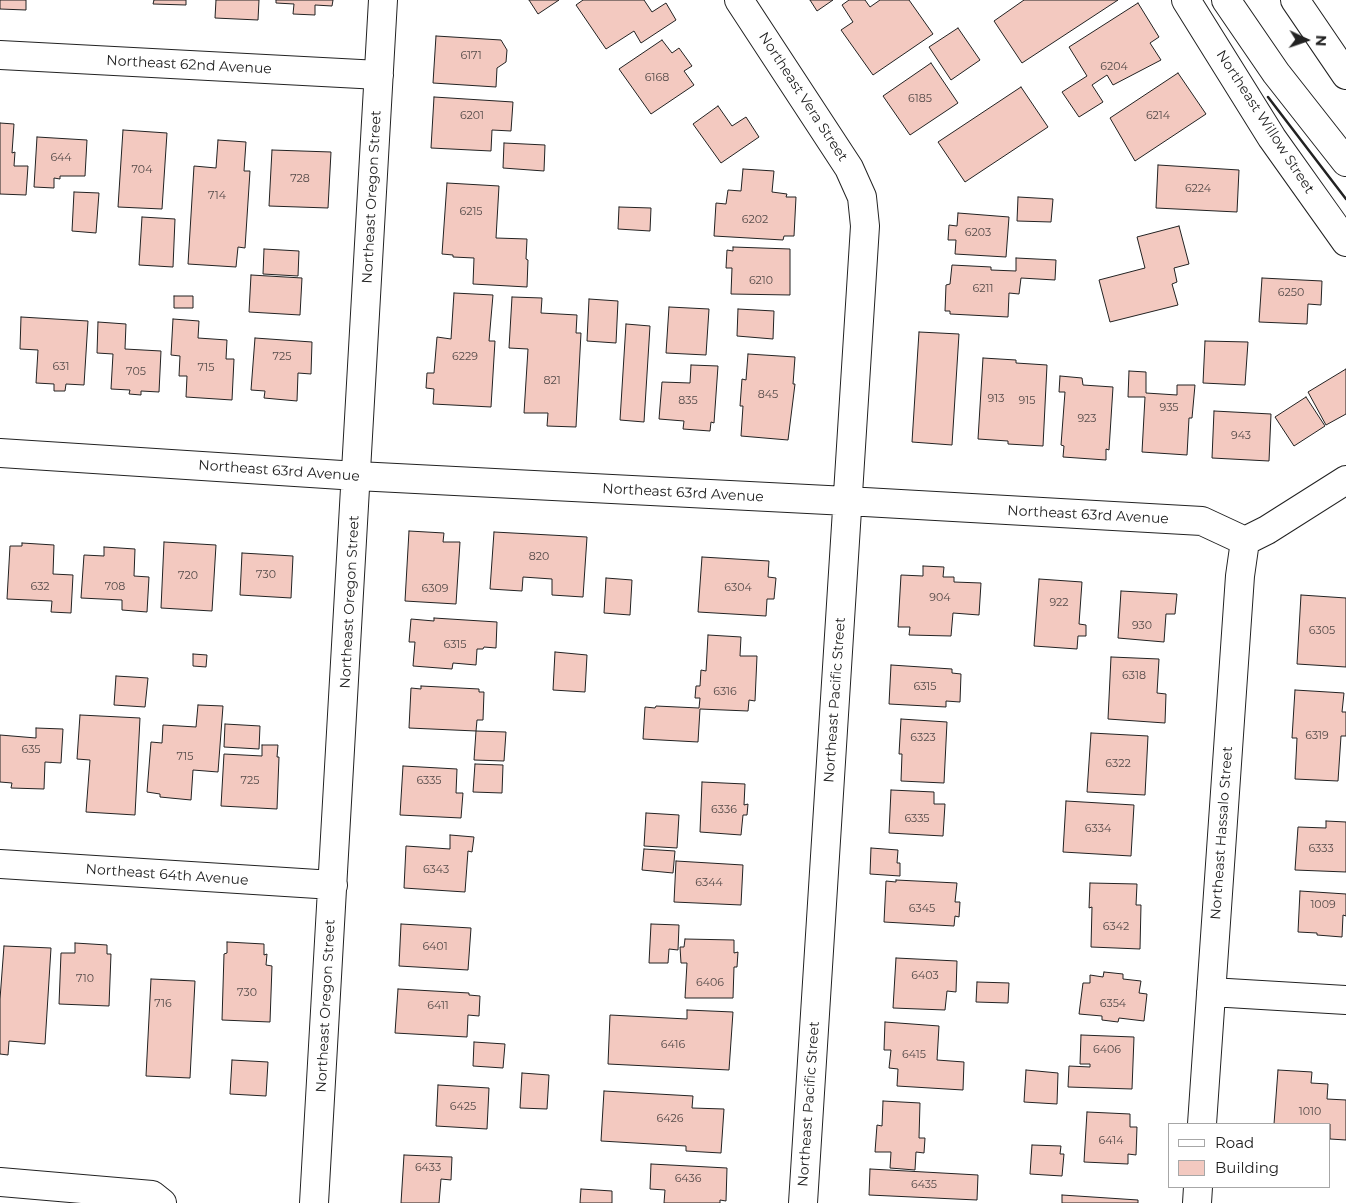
<!DOCTYPE html>
<style>
body{margin:0}
#map{position:relative;width:1346px;height:1203px;overflow:hidden;background:#fff;font-family:Montserrat,sans-serif}
canvas{display:block}
.legend{position:absolute;left:1168px;top:1123px;width:162px;height:65px;box-sizing:border-box;background:#fff;border:1px solid #a7a7a7;margin:0;padding:6px 9px;list-style:none;font-size:15px;color:#222}
.legend li{display:flex;align-items:center;gap:10px;height:25px}
.legend b{width:25px;border:1px solid #a7a7a7}
.north{position:absolute;left:1281px;top:15px;width:50px;height:50px;-webkit-text-stroke:4px #fff;paint-order:stroke;rotate:93deg;font-size:14px;font-weight:700;line-height:20px;text-align:center;color:#222}
.north::after{content:'';display:block;margin:auto;width:18px;height:22px;background:#222;clip-path:polygon(50% 0,100% 100%,50% 72%,0 100%)}
</style>
<div id="map">
<canvas width="1346" height="1203"></canvas>
<ul class="legend">
<li><b style="height:6px;background:#fff"></b>Road</li>
<li><b style="height:14px;background:#f3c9c0"></b>Building</li>
</ul>
<div class="north">N</div>
</div>
<script>
const g = document.querySelector('canvas').getContext('2d');
g.lineJoin = 'round';
function fill(path, color) { g.fillStyle = color; g.fill(path, 'evenodd'); }
const shape = rows => new Path2D(rows.map(r => 'M' + r).join(''));
function trace(path, color, width, dash) { g.strokeStyle = color; g.lineWidth = width; g.lineCap = dash ? 'butt' : 'round'; g.setLineDash(dash || []); g.stroke(path); }
function write(font, color, halo, rows, align = 'center') {
  g.font = font + ' Montserrat,sans-serif'; g.lineWidth = 4; g.setLineDash([]); g.textBaseline = 'middle'; g.strokeStyle = halo; g.fillStyle = color; for (const [text, x, y, turn = 0] of rows) {
    g.save(); g.translate(x, y); g.rotate((+turn || 0) * Math.PI / 180); g.textAlign = isNaN(turn) ? turn : align; if (halo) g.strokeText(text, 0, 0); g.fillText(text, 0, 0); g.restore();
  }
}
const building = shape([
 [0,0,26,0,26,10,0,9,0,0],
 [154,0,186,0,186,5,153,4,154,0],
 [216,0,259,0,258,20,215,18,216,0],
 [276,0,333,0,332,6,315,5,315,15,293,14,294,4,276,3,276,0],
 [529,0,559,0,538,14,529,0],
 [583,0,644,0,652,12,666,3,676,20,641,43,634,31,606,49,576,5,583,0],
 [810,0,833,0,817,11,810,0],
 [849,0,865,0,870,7,880,0,909,0,933,34,873,75,841,30,853,22,842,5,849,0],
 [1024,0,1118,0,1022,63,994,21,1024,0],
 [1138,3,1159,37,1150,43,1161,60,1113,85,1107,75,1092,85,1103,102,1079,117,1062,92,1087,76,1069,47,1138,3],
 [958,28,980,60,951,80,929,47,958,28],
 [436,36,501,40,507,50,506,62,497,68,496,87,433,83,436,36],
 [662,40,672,53,679,48,692,66,684,71,694,85,651,114,619,69,662,40],
 [931,63,958,103,910,135,883,96,931,63],
 [1178,73,1206,114,1135,161,1110,118,1178,73],
 [1021,87,1048,127,965,182,938,142,1021,87],
 [434,97,513,102,511,131,492,130,491,151,431,148,434,97],
 [718,106,732,126,746,117,759,137,721,163,693,124,718,106],
 [0,123,14,124,12,153,15,152,14,166,28,166,26,195,0,194,0,123],
 [123,130,167,133,162,209,118,207,123,130],
 [37,137,87,140,85,176,60,176,60,179,54,178,54,188,34,187,37,137],
 [218,140,246,142,244,171,250,171,245,248,238,247,236,267,188,264,194,166,216,168,218,140],
 [504,143,545,145,544,171,503,168,504,143],
 [272,150,331,152,328,208,269,206,272,150],
 [1158,165,1239,170,1237,212,1156,208,1158,165],
 [743,169,774,171,772,192,787,194,786,197,796,197,794,236,784,236,783,240,714,236,716,203,726,204,728,190,741,191,743,169],
 [447,183,499,186,496,238,527,239,526,259,528,260,527,287,473,284,474,258,453,257,453,255,442,254,447,183],
 [74,192,99,193,96,233,72,231,74,192],
 [1018,197,1053,199,1051,222,1017,221,1018,197],
 [619,207,651,208,650,231,618,229,619,207],
 [958,213,1009,217,1006,257,955,254,956,240,948,240,949,225,957,226,958,213],
 [142,217,175,219,173,267,139,265,142,217],
 [1179,226,1189,264,1174,268,1177,282,1172,284,1178,305,1110,322,1099,280,1145,268,1137,237,1179,226],
 [733,247,790,249,790,295,731,294,732,268,726,268,727,250,733,251,733,247],
 [264,249,299,251,298,276,263,274,264,249],
 [1016,258,1056,260,1055,280,1021,278,1019,294,1009,293,1008,317,950,314,950,311,945,311,946,285,950,284,952,265,991,267,991,270,1016,271,1016,258],
 [251,275,302,278,300,315,249,312,251,275],
 [1262,278,1322,281,1321,305,1308,304,1307,324,1259,322,1262,278],
 [454,293,493,295,489,341,495,341,491,407,433,404,434,389,426,388,427,373,434,373,437,337,451,339,454,293],
 [174,296,193,296,193,308,174,308,174,296],
 [512,297,542,298,541,313,577,315,576,333,581,333,576,427,547,426,548,413,524,413,528,349,509,348,512,297],
 [589,299,618,301,616,343,587,341,589,299],
 [669,307,709,309,706,355,666,353,669,307],
 [738,309,774,311,773,339,737,336,738,309],
 [21,317,88,321,84,385,66,384,65,391,54,391,54,384,36,383,38,350,20,349,21,317],
 [173,319,199,321,198,338,227,340,226,359,234,359,232,400,186,397,187,376,179,376,180,356,171,355,173,319],
 [98,322,126,324,125,349,161,351,159,392,141,391,141,395,129,394,130,390,111,389,113,354,97,353,98,322],
 [626,324,650,326,644,422,620,420,626,324],
 [919,332,959,334,952,445,912,442,919,332],
 [255,338,312,342,311,374,298,373,297,401,264,398,265,391,251,390,255,338],
 [1205,341,1248,342,1245,385,1203,383,1205,341],
 [748,354,795,357,793,384,795,384,788,440,741,436,743,406,740,406,742,379,746,380,748,354],
 [983,358,1016,360,1016,363,1047,365,1043,446,1008,444,1008,441,978,439,983,358],
 [691,365,718,366,714,423,711,422,710,431,683,429,684,421,659,419,662,382,690,383,691,365],
 [1346,369,1346,414,1326,425,1308,392,1346,369],
 [1129,371,1146,372,1146,393,1177,395,1177,385,1195,385,1192,418,1189,418,1187,455,1142,452,1145,397,1128,397,1129,371],
 [1060,376,1082,378,1083,385,1113,387,1109,450,1106,449,1106,460,1063,457,1064,446,1061,445,1065,392,1059,392,1060,376],
 [1306,397,1325,426,1294,446,1275,417,1306,397],
 [1214,411,1271,414,1269,461,1212,458,1214,411],
 [409,531,444,533,443,542,460,542,456,604,405,601,409,531],
 [494,532,587,537,583,597,552,595,552,579,523,577,522,591,490,589,494,532],
 [164,542,216,545,212,611,161,608,164,542],
 [22,543,54,545,53,574,73,575,71,613,51,612,52,601,7,599,10,546,22,546,22,543],
 [104,547,135,549,134,576,149,577,147,612,122,610,122,600,81,598,84,555,104,556,104,547],
 [242,553,293,556,291,598,240,595,242,553],
 [702,557,769,561,768,577,776,578,774,599,767,599,766,616,698,612,702,557],
 [923,566,944,567,943,577,954,577,954,582,981,583,979,615,953,613,951,636,909,635,910,627,898,627,901,575,923,576,923,566],
 [606,578,632,580,630,615,604,613,606,578],
 [1039,579,1082,582,1079,624,1086,625,1086,636,1078,636,1077,649,1034,646,1039,579],
 [1121,591,1177,594,1175,614,1166,614,1164,642,1118,638,1121,591],
 [1301,595,1346,598,1346,667,1297,664,1301,595],
 [434,618,497,622,496,648,484,647,483,649,477,649,476,665,453,663,452,669,413,666,415,642,409,642,411,619,434,621,434,618],
 [708,635,741,637,740,656,757,656,755,701,749,700,748,711,700,709,698,742,643,739,645,707,655,708,656,706,699,708,700,698,695,698,696,686,700,686,701,670,706,671,708,635],
 [555,652,587,655,585,692,553,690,555,652],
 [193,654,207,655,206,667,193,666,193,654],
 [1111,657,1159,659,1157,693,1166,694,1165,723,1108,719,1111,657],
 [891,665,952,669,952,673,961,674,960,702,946,701,946,707,889,704,891,665],
 [116,676,148,678,145,707,114,705,116,676],
 [421,686,479,689,479,692,484,692,483,720,477,720,476,731,506,732,504,761,474,760,476,731,409,728,411,688,421,689,421,686],
 [1295,690,1344,693,1342,712,1346,712,1346,736,1341,736,1338,781,1295,779,1297,738,1292,738,1295,690],
 [198,705,223,706,218,772,193,770,191,800,160,797,160,794,147,792,151,742,162,743,163,725,196,727,198,705],
 [80,715,140,718,135,815,86,812,90,760,77,759,80,715],
 [901,719,947,722,944,783,901,781,902,754,899,754,901,719],
 [225,724,260,726,259,749,224,747,225,724],
 [36,728,63,729,61,763,45,762,44,789,11,788,12,783,0,782,0,735,36,738,36,728],
 [1091,733,1148,736,1145,795,1087,792,1091,733],
 [262,745,278,745,277,757,279,757,277,809,221,806,224,754,262,756,262,745],
 [475,764,503,765,502,793,473,792,475,764],
 [403,766,457,769,456,793,463,793,461,818,400,815,403,766],
 [702,782,745,784,744,805,748,804,747,815,743,815,741,835,700,832,702,782],
 [891,790,934,792,934,804,945,804,943,836,889,833,891,790],
 [1066,801,1134,805,1131,856,1063,852,1066,801],
 [646,813,679,815,677,848,644,846,646,813],
 [1326,821,1346,822,1346,872,1295,870,1298,827,1326,828,1326,821],
 [450,835,474,837,472,852,468,851,465,892,404,888,406,846,450,849,450,835],
 [871,848,898,850,897,863,900,863,900,876,870,874,871,848],
 [644,849,675,851,673,873,642,870,644,849],
 [676,861,743,865,741,905,674,902,676,861],
 [896,880,957,883,955,902,960,902,959,917,955,916,954,926,884,922,886,881,896,882,896,880],
 [1090,883,1137,884,1136,905,1141,905,1140,949,1091,947,1092,907,1089,908,1090,883],
 [1300,891,1346,894,1346,916,1343,915,1342,937,1317,935,1317,933,1298,932,1300,891],
 [401,924,471,928,468,970,399,966,401,924],
 [651,924,679,925,678,950,669,949,668,963,649,963,651,924],
 [685,939,734,940,734,953,738,952,737,967,734,967,733,998,685,998,687,963,681,963,680,947,684,947,685,939],
 [227,942,264,944,264,955,267,954,266,965,272,966,270,1022,222,1020,224,954,227,953,227,942],
 [75,943,107,945,107,954,111,954,109,1006,59,1004,61,953,75,953,75,943],
 [4,946,51,948,45,1044,9,1041,8,1055,0,1054,0,999,4,946],
 [896,958,957,961,956,992,947,991,945,1010,893,1008,896,958],
 [1104,972,1123,974,1123,979,1141,981,1139,993,1147,994,1144,1021,1119,1018,1118,1022,1102,1020,1102,1016,1079,1014,1083,983,1090,983,1090,975,1103,977,1104,972],
 [151,979,195,981,190,1078,146,1076,151,979],
 [977,982,1009,983,1008,1003,976,1002,977,982],
 [398,989,469,993,469,995,480,996,479,1016,468,1015,467,1037,395,1033,398,989],
 [687,1010,733,1012,729,1070,608,1064,610,1015,687,1019,687,1010],
 [885,1022,939,1026,937,1060,964,1062,963,1090,897,1086,898,1069,889,1068,891,1050,884,1050,885,1022],
 [1081,1035,1134,1037,1132,1089,1068,1087,1069,1066,1090,1067,1090,1064,1080,1064,1081,1035],
 [474,1042,505,1044,503,1068,473,1066,474,1042],
 [232,1060,268,1062,266,1096,230,1094,232,1060],
 [1026,1070,1058,1073,1057,1104,1024,1102,1026,1070],
 [1278,1070,1312,1072,1311,1083,1328,1084,1327,1099,1346,1100,1346,1140,1330,1139,1330,1124,1274,1124,1278,1070],
 [522,1073,549,1075,547,1109,520,1108,522,1073],
 [438,1085,489,1088,487,1129,436,1126,438,1085],
 [604,1091,693,1096,692,1108,724,1109,721,1153,686,1151,686,1146,601,1141,604,1091],
 [883,1101,920,1103,919,1138,925,1138,924,1153,916,1152,915,1170,890,1168,891,1152,875,1152,877,1125,882,1126,883,1101],
 [1087,1112,1130,1114,1130,1127,1137,1127,1136,1155,1128,1154,1128,1164,1084,1162,1087,1112],
 [1032,1145,1061,1146,1060,1154,1064,1154,1062,1176,1030,1174,1032,1145],
 [404,1155,452,1157,451,1180,441,1179,439,1203,401,1203,404,1155],
 [651,1164,727,1168,726,1201,720,1200,720,1203,664,1203,665,1190,650,1189,651,1164],
 [870,1169,978,1175,977,1200,869,1195,870,1169],
 [581,1189,612,1191,612,1203,580,1203,581,1189],
 [1062,1195,1138,1200,1138,1203,1062,1203,1062,1195]
]);
fill(building, '#f3c9c0');
trace(building, '#222', 1);
const minor = shape([
 [739,0,849,168,862,197,865,226,803,1203],
 [1186,0,1272,138,1346,242],
 [0,55,379,75],
 [0,453,357,476,847,501,1202,521,1245,541,1267,530,1346,480],
 [0,864,333,885],
 [1211,992,1346,1000],
 [1202,1124,1240,576,1245,541],
 [0,1182,152,1195,162,1203],
 [314,1203,383,0],
 [1197,1203,1198,1187]
]);
const highway = shape([
 [1226,0,1276,73,1346,162],
 [1295,0,1346,75]
]);
trace(minor, '#222', 30);
trace(highway, '#222', 30);
trace(minor, '#fff', 28);
trace(highway, '#fff', 28);
trace(shape([
 [1268,97,1346,199]
]), '#222', 2.5);
write('11px', '#564c4a', null, [
 ["6171",471,56],
 ["6204",1114,67],
 ["6168",657,78],
 ["6185",920,99],
 ["6201",472,116],
 ["6214",1158,116],
 ["644",61,158],
 ["704",142,170],
 ["728",300,179],
 ["6224",1198,189],
 ["714",217,196],
 ["6215",471,212],
 ["6202",755,220],
 ["6203",978,233],
 ["6210",761,281],
 ["6211",983,289],
 ["6250",1291,293],
 ["725",282,357],
 ["6229",465,357],
 ["631",61,367],
 ["715",206,368],
 ["705",136,372],
 ["821",552,381],
 ["845",768,395],
 ["913",996,399],
 ["835",688,401],
 ["915",1027,401],
 ["935",1169,408],
 ["923",1087,419],
 ["943",1241,436],
 ["820",539,557],
 ["730",266,575],
 ["720",188,576],
 ["632",40,587],
 ["708",115,587],
 ["6304",738,588],
 ["6309",435,589],
 ["904",940,598],
 ["922",1059,603],
 ["930",1142,626],
 ["6305",1322,631],
 ["6315",455,645],
 ["6318",1134,676],
 ["6315",925,687],
 ["6316",725,692],
 ["6319",1317,736],
 ["6323",923,738],
 ["635",31,750],
 ["715",185,757],
 ["6322",1118,764],
 ["725",250,781],
 ["6335",429,781],
 ["6336",724,810],
 ["6335",917,819],
 ["6334",1098,829],
 ["6333",1321,849],
 ["6343",436,870],
 ["6344",709,883],
 ["1009",1323,905],
 ["6345",922,909],
 ["6342",1116,927],
 ["6401",435,947],
 ["6403",925,976],
 ["710",85,979],
 ["6406",710,983],
 ["730",247,993],
 ["716",163,1004],
 ["6354",1113,1004],
 ["6411",438,1006],
 ["6416",673,1045],
 ["6406",1107,1050],
 ["6415",914,1055],
 ["6425",463,1107],
 ["1010",1310,1112],
 ["6426",670,1119],
 ["6414",1111,1141],
 ["6433",428,1168],
 ["6436",688,1179],
 ["6435",924,1185]
]);
write('14px', '#222', '#fff', [
 ["Northeast 62nd Avenue",189,65,3],
 ["Northeast Vera Street",803,97,57],
 ["Northeast Willow Street",1265,122,57],
 ["Northeast Oregon Street",372,197,-87],
 ["Northeast 63rd Avenue",279,471,4],
 ["Northeast 63rd Avenue",683,493,3],
 ["Northeast 63rd Avenue",1088,515,3],
 ["Northeast Oregon Street",350,602,-87],
 ["Northeast Pacific Street",835,700,-86],
 ["Northeast Hassalo Street",1222,833,-86],
 ["Northeast 64th Avenue",167,875,4],
 ["Northeast Oregon Street",326,1006,-87],
 ["Northeast Pacific Street",809,1104,-86]
]);
</script>
